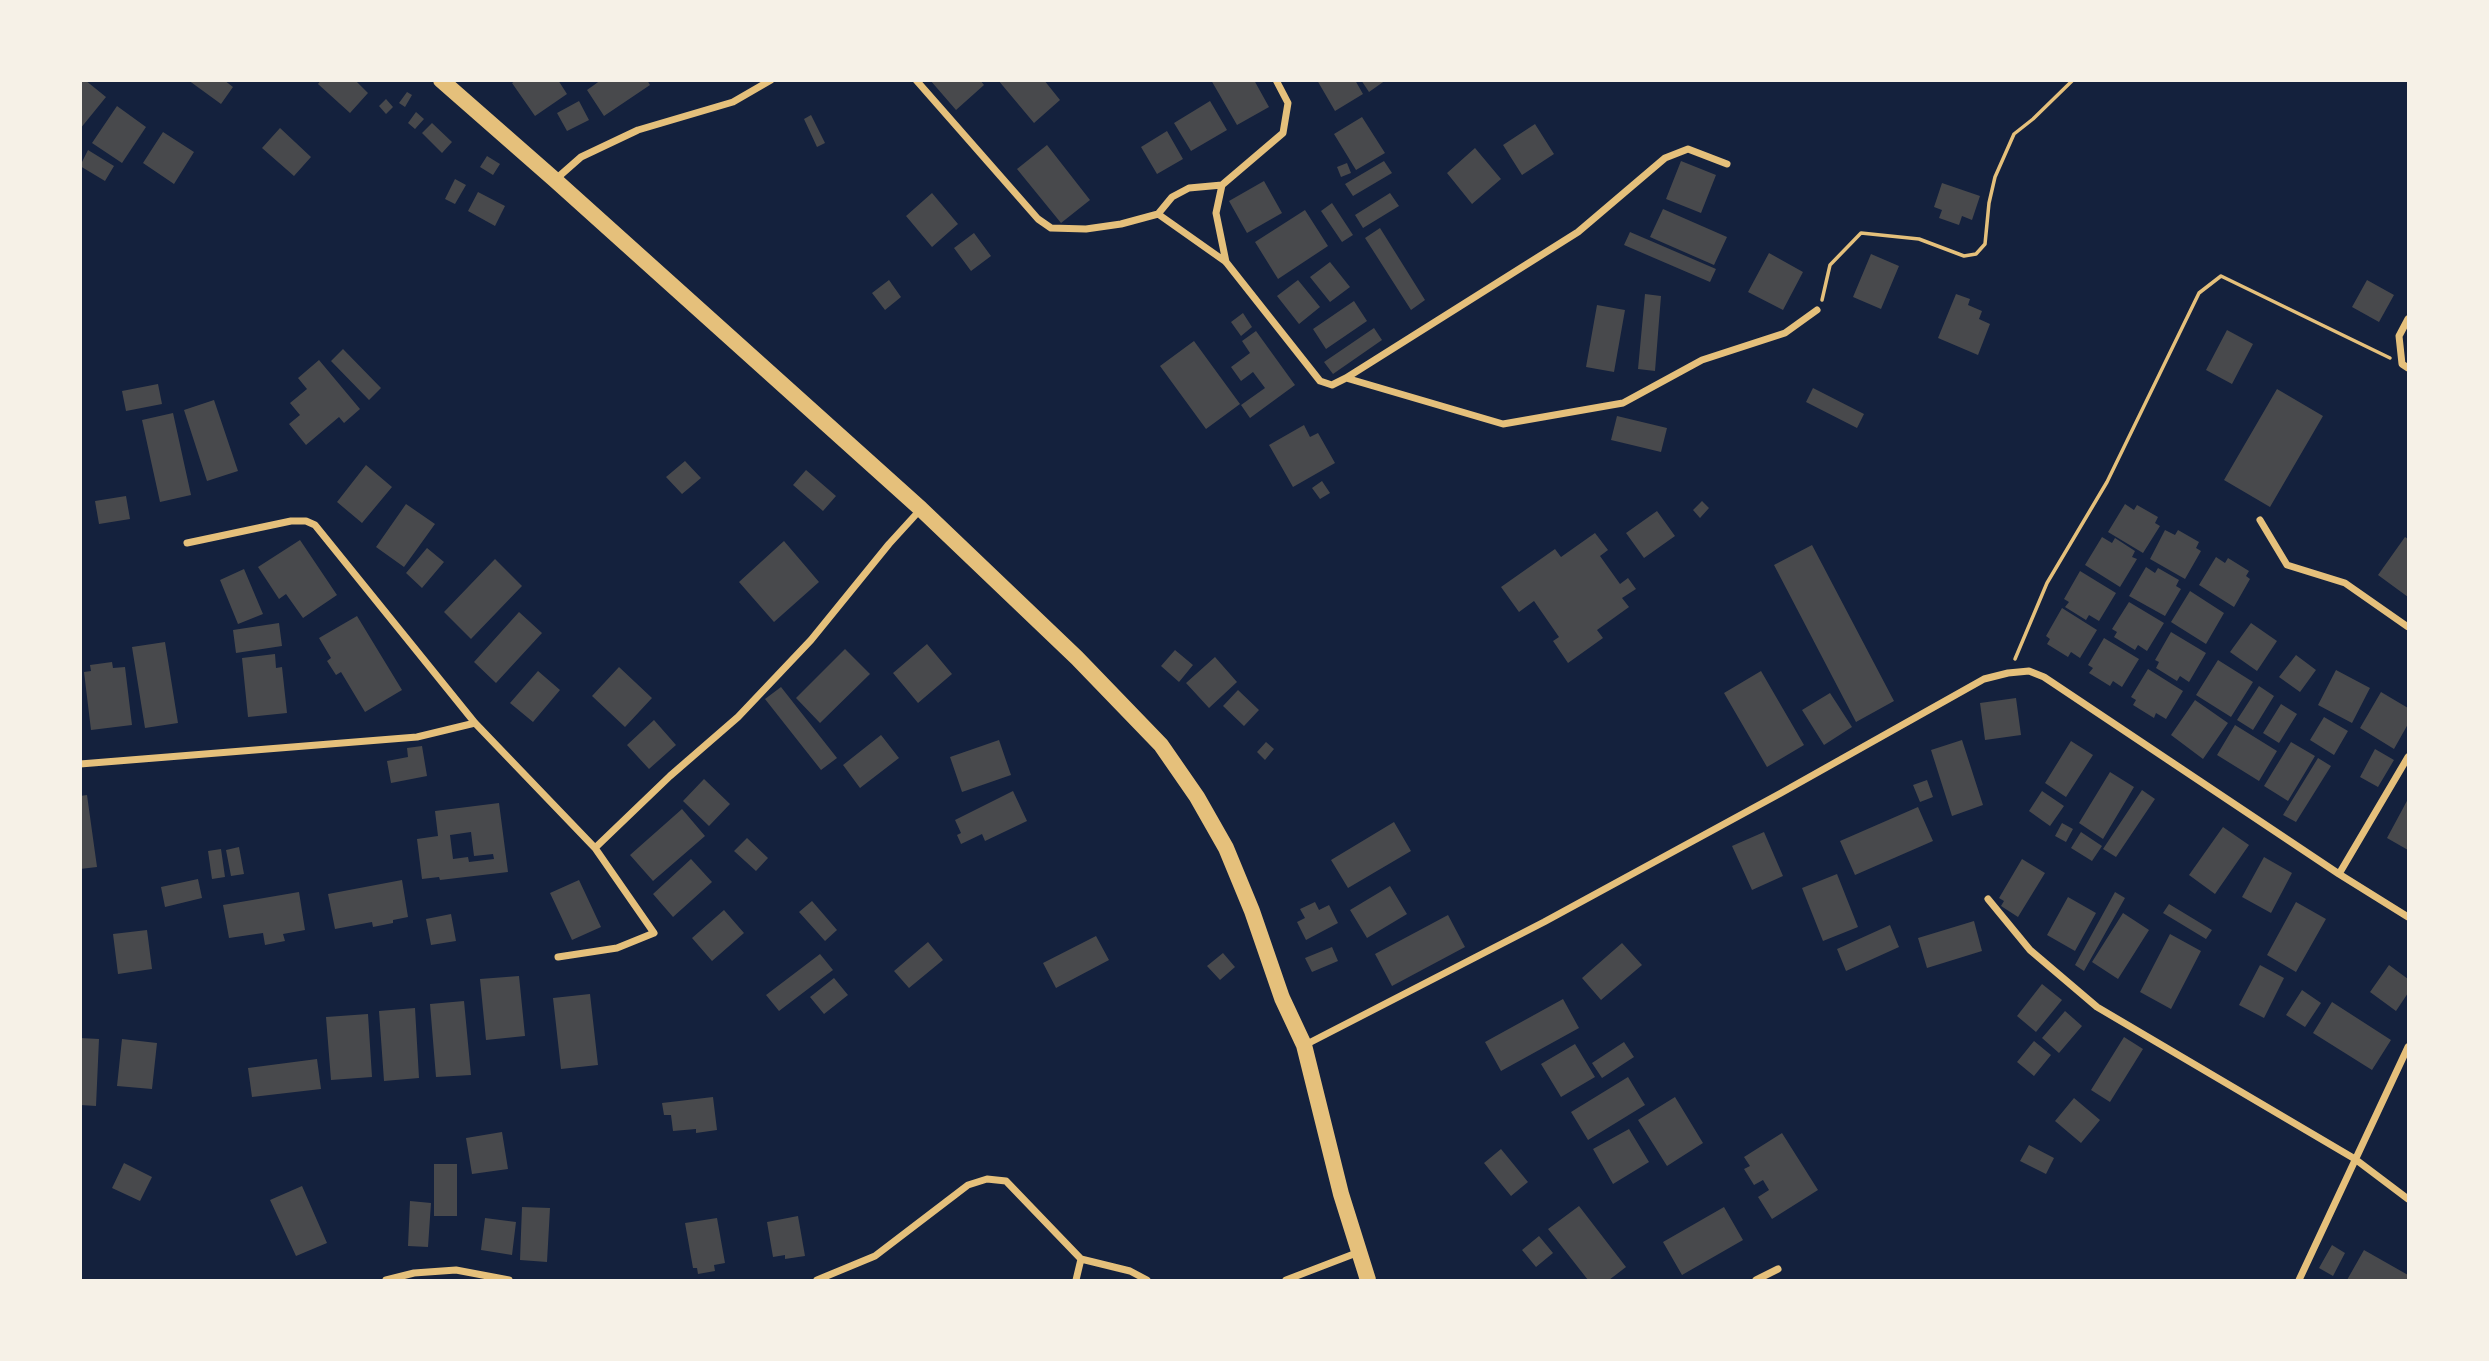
<!DOCTYPE html>
<style>
body{margin:0}
#map{position:relative;width:2489px;height:1361px;overflow:hidden;background:#14213d;font-family:Lato,sans-serif}
canvas{display:block}
.frame{position:absolute;inset:0;border:82px solid #f6f1e7;pointer-events:none}
</style>
<div id="map">
<canvas width="2489" height="1361"></canvas>
<div class="frame"></div>
</div>
<script>
const g = document.querySelector('canvas').getContext('2d');
g.lineJoin = 'round';
function fill(path, color) { g.fillStyle = color; g.fill(path, 'evenodd'); }
const shape = rows => new Path2D(rows.map(r => 'M' + r).join(''));
function trace(path, color, width, dash) { g.strokeStyle = color; g.lineWidth = width; g.lineCap = dash ? 'butt' : 'round'; g.setLineDash(dash || []); g.stroke(path); }
fill(shape([
 [80,80,85,80,106,97,80,129],
 [188,80,224,80,233,87,221,104],
 [321,80,355,80,368,93,350,113,318,84],
 [516,80,558,80,567,94,535,116,512,83],
 [601,80,647,80,650,85,604,116,587,90],
 [930,80,980,80,984,85,956,110],
 [998,80,1044,80,1060,100,1034,123],
 [1211,80,1254,80,1269,107,1237,125],
 [1317,80,1355,80,1363,94,1335,111],
 [1361,80,1386,80,1369,92],
 [407,92,412,95,405,107,399,103],
 [386,99,393,107,386,114,379,106],
 [579,101,589,120,567,131,557,113],
 [1210,101,1227,130,1191,151,1174,123],
 [117,106,146,127,122,163,92,143],
 [416,112,424,119,415,129,408,123],
 [811,115,825,143,817,147,804,119],
 [1362,117,1385,153,1356,170,1334,134],
 [432,123,452,142,442,153,422,133],
 [1535,124,1554,154,1522,175,1503,145],
 [280,128,311,157,294,176,262,148],
 [1167,131,1183,159,1157,174,1141,147],
 [163,132,194,152,174,184,143,163],
 [1047,145,1090,200,1061,223,1017,169],
 [1475,148,1501,179,1472,204,1447,173],
 [88,150,114,166,105,181,80,166],
 [487,156,500,164,493,175,480,167],
 [1384,161,1392,173,1353,196,1345,184],
 [1681,161,1716,175,1701,213,1666,199],
 [1347,163,1351,173,1341,177,1337,167],
 [455,179,466,185,455,204,445,199],
 [1264,181,1282,213,1247,233,1229,201],
 [1942,183,1980,196,1972,220,1962,216,1959,225,1939,218,1942,210,1934,207],
 [478,192,505,206,495,226,468,211],
 [932,193,958,224,932,247,906,216],
 [1390,193,1399,206,1363,228,1355,215],
 [1332,203,1353,235,1342,242,1321,211],
 [1663,209,1727,237,1714,265,1650,237],
 [1305,210,1328,246,1278,279,1255,242],
 [1380,228,1425,300,1411,310,1365,238],
 [1630,232,1716,269,1710,282,1624,245],
 [974,233,991,256,971,271,954,248],
 [1769,253,1803,272,1783,310,1748,292],
 [1871,254,1899,266,1881,309,1853,297],
 [1330,262,1350,287,1330,302,1310,277],
 [889,280,901,297,885,310,872,293],
 [1298,280,1320,307,1299,324,1277,296],
 [2367,280,2394,295,2379,322,2352,307],
 [1645,294,1661,296,1655,371,1638,369],
 [1956,294,1970,299,1968,305,1982,311,1979,319,1990,324,1978,355,1938,338],
 [1354,301,1367,321,1326,349,1313,329],
 [1597,305,1625,310,1614,372,1586,367],
 [1243,313,1252,327,1241,336,1231,322],
 [1374,328,1382,340,1333,374,1324,362],
 [2227,330,2253,344,2232,384,2206,370],
 [1256,331,1295,385,1250,418,1241,405,1265,388,1253,372,1241,381,1231,367,1250,353,1242,341],
 [1194,341,1240,404,1206,429,1160,366],
 [343,349,381,388,369,400,331,361],
 [319,360,360,409,344,423,339,417,306,445,289,424,300,415,290,403,307,389,298,378],
 [158,384,162,404,126,411,122,391],
 [1813,388,1864,414,1857,428,1806,402],
 [2277,389,2323,416,2270,507,2224,480],
 [214,400,238,471,207,481,184,410],
 [173,413,191,495,160,502,142,420],
 [1617,416,1667,428,1661,452,1611,440],
 [1304,425,1310,437,1318,433,1335,463,1293,487,1269,445],
 [685,461,701,478,682,494,666,477],
 [366,465,392,487,362,523,337,502],
 [806,470,836,496,823,511,793,485],
 [1322,481,1330,493,1320,499,1312,488],
 [126,496,130,519,99,524,95,501],
 [1702,501,1709,508,1700,518,1693,510],
 [406,504,435,524,404,567,376,547],
 [2125,504,2134,510,2137,505,2158,517,2155,523,2160,526,2143,553,2108,532],
 [1657,511,1675,536,1644,558,1626,533],
 [2165,530,2175,535,2178,530,2199,542,2196,548,2201,551,2185,579,2150,559],
 [1595,533,1608,550,1600,556,1620,584,1628,578,1636,589,1622,598,1629,607,1597,630,1603,638,1568,663,1553,641,1559,637,1534,601,1519,612,1501,587,1555,549,1561,557],
 [2102,537,2112,543,2115,538,2135,551,2132,557,2137,559,2120,587,2085,565],
 [2405,537,2408,539,2408,597,2378,575],
 [300,540,337,595,303,618,286,594,279,599,258,567],
 [784,541,819,582,774,622,739,582],
 [1812,545,1894,701,1856,722,1774,565],
 [427,548,444,562,422,588,406,573],
 [2216,557,2225,563,2228,558,2249,571,2246,576,2250,579,2234,607,2199,585],
 [495,559,522,586,471,639,444,612],
 [2146,567,2155,573,2158,568,2179,580,2176,586,2181,589,2165,616,2129,596],
 [244,569,263,614,238,624,220,580],
 [2080,571,2116,593,2099,621,2089,615,2086,620,2065,607,2069,602,2064,599],
 [2190,591,2224,613,2206,644,2171,622],
 [2129,602,2164,623,2147,651,2138,645,2135,650,2114,637,2117,632,2112,629],
 [2062,608,2097,630,2080,658,2071,652,2068,657,2047,644,2050,639,2046,636],
 [519,612,542,633,496,683,474,662],
 [357,616,402,690,365,712,341,672,336,675,327,661,331,658,319,638],
 [279,623,282,646,236,653,233,630],
 [2251,623,2277,641,2257,671,2230,652],
 [2171,632,2206,653,2189,682,2180,676,2177,681,2156,668,2159,662,2155,660],
 [2104,638,2139,659,2122,687,2113,681,2110,686,2089,673,2093,668,2088,665],
 [165,642,178,723,145,728,132,647],
 [927,644,952,674,918,703,893,673],
 [845,649,870,674,820,723,796,698],
 [1175,650,1193,665,1179,682,1161,666],
 [275,654,276,668,282,667,287,713,248,717,242,658],
 [2296,655,2316,670,2300,692,2279,677],
 [1215,657,1237,682,1209,708,1186,683],
 [2218,660,2253,682,2231,717,2196,695],
 [112,662,113,668,125,667,132,725,91,730,84,672,91,671,90,665],
 [619,667,652,698,625,727,592,696],
 [2148,669,2183,691,2166,719,2156,713,2154,718,2133,705,2136,700,2131,697],
 [2336,670,2370,688,2352,723,2318,705],
 [538,671,560,690,533,722,510,703],
 [1761,671,1804,745,1767,767,1724,693],
 [2259,686,2274,696,2253,730,2237,720],
 [781,687,837,758,821,770,765,699],
 [1238,690,1259,710,1244,726,1223,706],
 [2381,692,2408,708,2408,724,2394,749,2360,728],
 [1830,693,1852,727,1824,745,1802,710],
 [2016,698,2021,735,1985,740,1980,703],
 [2195,700,2228,723,2203,759,2171,735],
 [2281,704,2297,714,2279,743,2263,733],
 [2324,717,2348,731,2334,755,2310,740],
 [654,720,676,745,649,769,627,745],
 [2235,725,2277,751,2259,781,2217,755],
 [881,735,899,758,860,788,843,765],
 [999,740,1011,775,962,792,950,757],
 [1962,740,1983,805,1952,816,1931,750],
 [2071,741,2093,755,2066,797,2045,783],
 [1266,742,1274,749,1265,760,1257,752],
 [2291,742,2315,756,2288,801,2264,786],
 [422,746,427,776,391,783,387,761,408,757,407,748],
 [2375,749,2394,760,2378,787,2360,777],
 [2318,758,2331,766,2296,822,2283,815],
 [2110,772,2134,787,2103,839,2079,823],
 [704,779,730,804,709,826,683,801],
 [1927,780,1933,797,1920,802,1913,785],
 [2142,790,2155,799,2116,857,2103,849],
 [1013,791,1027,821,985,841,982,834,961,844,957,835,961,833,955,820],
 [2042,791,2064,806,2050,826,2029,811],
 [87,795,97,867,80,869,80,796],
 [2408,799,2408,850,2387,838],
 [499,803,508,872,440,880,439,877,422,879,417,839,438,836,435,811],
 [471,832,474,856,493,854,494,859,469,862,468,857,453,859,450,835],
 [1918,807,1933,841,1855,875,1840,841],
 [682,809,705,836,653,881,630,855],
 [1394,822,1411,851,1348,888,1331,860],
 [2062,823,2073,829,2066,842,2055,836],
 [2223,827,2249,845,2215,894,2189,875],
 [1764,832,1783,876,1752,890,1732,846],
 [2081,832,2102,846,2092,861,2071,848],
 [747,838,768,858,756,871,734,851],
 [239,847,244,874,231,876,226,850],
 [221,849,225,877,212,879,208,851],
 [2264,857,2292,873,2271,913,2242,897],
 [691,859,712,882,673,917,653,894],
 [2022,859,2045,873,2018,917,2001,906,2004,901,1999,898],
 [1837,874,1858,927,1823,941,1802,888],
 [198,879,202,898,165,907,161,887],
 [402,880,408,917,393,920,393,923,373,927,372,922,335,929,328,894],
 [579,880,601,927,572,940,550,893],
 [1390,886,1407,914,1367,938,1350,910],
 [299,892,305,930,283,934,285,941,265,945,263,933,229,938,223,905],
 [2115,892,2125,898,2084,971,2075,965],
 [2068,897,2096,913,2075,951,2047,935],
 [812,901,837,930,825,941,799,912],
 [1315,902,1319,910,1329,905,1338,923,1306,940,1297,922,1305,918,1300,909],
 [2296,902,2326,919,2296,972,2267,955],
 [2169,904,2212,930,2206,939,2163,913],
 [724,910,744,933,712,961,692,938],
 [2123,913,2149,930,2118,979,2092,962],
 [451,914,456,941,431,945,426,919],
 [1448,915,1465,947,1392,986,1375,954],
 [1974,921,1982,951,1927,968,1918,938],
 [1890,925,1899,947,1846,971,1837,949],
 [147,930,152,969,118,974,113,934],
 [2170,934,2201,951,2171,1009,2140,992],
 [1096,936,1109,960,1056,988,1043,963],
 [928,942,943,960,909,988,894,971],
 [1622,943,1642,965,1601,1000,1582,978],
 [1332,947,1338,961,1312,972,1305,958],
 [1223,953,1235,967,1220,980,1207,966],
 [820,954,833,970,779,1011,766,995],
 [2260,965,2284,978,2264,1018,2239,1005],
 [2389,965,2408,979,2408,993,2396,1011,2370,992],
 [519,976,525,1036,486,1040,480,979],
 [834,978,848,995,824,1014,810,997],
 [2042,984,2062,1000,2036,1032,2017,1016],
 [2302,990,2321,1003,2305,1027,2286,1015],
 [590,994,598,1065,561,1069,553,998],
 [1563,999,1579,1028,1501,1071,1485,1042],
 [464,1001,471,1075,436,1077,430,1004],
 [2332,1002,2391,1040,2372,1070,2313,1033],
 [415,1008,419,1078,384,1081,379,1011],
 [2065,1011,2082,1026,2059,1053,2042,1038],
 [368,1014,372,1077,331,1080,326,1017],
 [2124,1037,2143,1049,2110,1102,2091,1090],
 [80,1038,99,1039,96,1106,80,1105],
 [122,1039,157,1043,152,1089,117,1086],
 [2034,1041,2051,1055,2034,1076,2017,1062],
 [1624,1042,1634,1057,1602,1078,1592,1063],
 [1575,1044,1595,1077,1561,1097,1541,1064],
 [317,1059,321,1089,252,1097,248,1068],
 [1628,1077,1645,1105,1588,1140,1571,1112],
 [713,1097,717,1130,696,1133,696,1129,673,1131,671,1115,664,1115,662,1103],
 [1675,1097,1703,1143,1667,1166,1638,1120],
 [2074,1098,2100,1120,2081,1143,2055,1121],
 [1629,1129,1649,1162,1613,1184,1593,1149],
 [502,1132,508,1169,472,1174,466,1138],
 [1782,1133,1818,1190,1772,1219,1758,1197,1769,1190,1763,1180,1754,1185,1744,1169,1750,1166,1744,1157],
 [2029,1145,2054,1158,2046,1174,2020,1161],
 [1501,1149,1528,1182,1511,1196,1484,1163],
 [124,1163,152,1177,140,1201,112,1188],
 [434,1164,457,1164,457,1216,434,1216],
 [302,1186,327,1243,296,1256,270,1200],
 [410,1201,431,1203,428,1247,408,1246],
 [1579,1206,1626,1267,1609,1280,1588,1280,1548,1229],
 [522,1207,550,1208,547,1262,520,1260],
 [1724,1207,1743,1240,1682,1275,1663,1242],
 [798,1216,805,1256,785,1259,785,1255,773,1257,767,1222],
 [485,1218,516,1222,512,1255,481,1250],
 [717,1218,725,1263,714,1265,715,1271,698,1274,697,1268,693,1268,685,1223],
 [1539,1236,1553,1253,1536,1267,1522,1250],
 [2332,1245,2345,1253,2333,1276,2319,1268],
 [2364,1250,2408,1275,2408,1280,2347,1280]
]), '#48494c');
trace(shape([
 [1822,300,1830,265,1861,233,1919,239,1964,256,1976,254,1985,244,1989,203,1995,177,2014,134,2033,119,2073,80],
 [2015,659,2047,583,2107,482,2199,293,2221,276,2390,358]
]), '#e5c07b', 3.5);
trace(shape([
 [916,80,1038,219,1051,228,1086,229,1121,224,1158,214,1172,197,1189,188,1222,185,1283,133,1288,103,1276,80],
 [556,179,581,157,638,130,733,102,771,80],
 [1222,185,1216,213,1226,262],
 [1158,214,1226,262,1320,381,1332,385,1346,378,1503,424,1623,403,1702,360,1785,333,1817,310],
 [2408,319,2399,336,2402,364,2408,368],
 [1346,378,1578,232,1665,158,1688,149,1727,164],
 [2260,520,2287,565,2345,583,2408,627],
 [187,543,291,521,306,521,315,525,475,723,595,848,654,933,617,948,558,957],
 [80,764,417,737,475,723],
 [595,848,670,776,738,717,811,640,889,544,920,510],
 [2339,874,2408,757],
 [1988,899,2030,950,2097,1007,2355,1159,2408,1199],
 [1305,1045,1544,922,1781,793,1984,679,2008,673,2029,671,2044,677,2339,874,2408,917],
 [386,1280,414,1273,456,1270,509,1280],
 [817,1280,875,1256,968,1185,987,1179,1006,1181,1081,1259,1130,1271,1147,1280],
 [1076,1280,1081,1259],
 [1286,1280,1359,1252],
 [1756,1280,1778,1269],
 [2299,1280,2408,1047]
]), '#e5c07b', 7);
trace(shape([
 [441,80,555,180,921,509,1077,658,1161,745,1197,797,1226,848,1252,911,1282,998,1304,1045,1341,1194,1368,1280]
]), '#e5c07b', 16);
</script>
